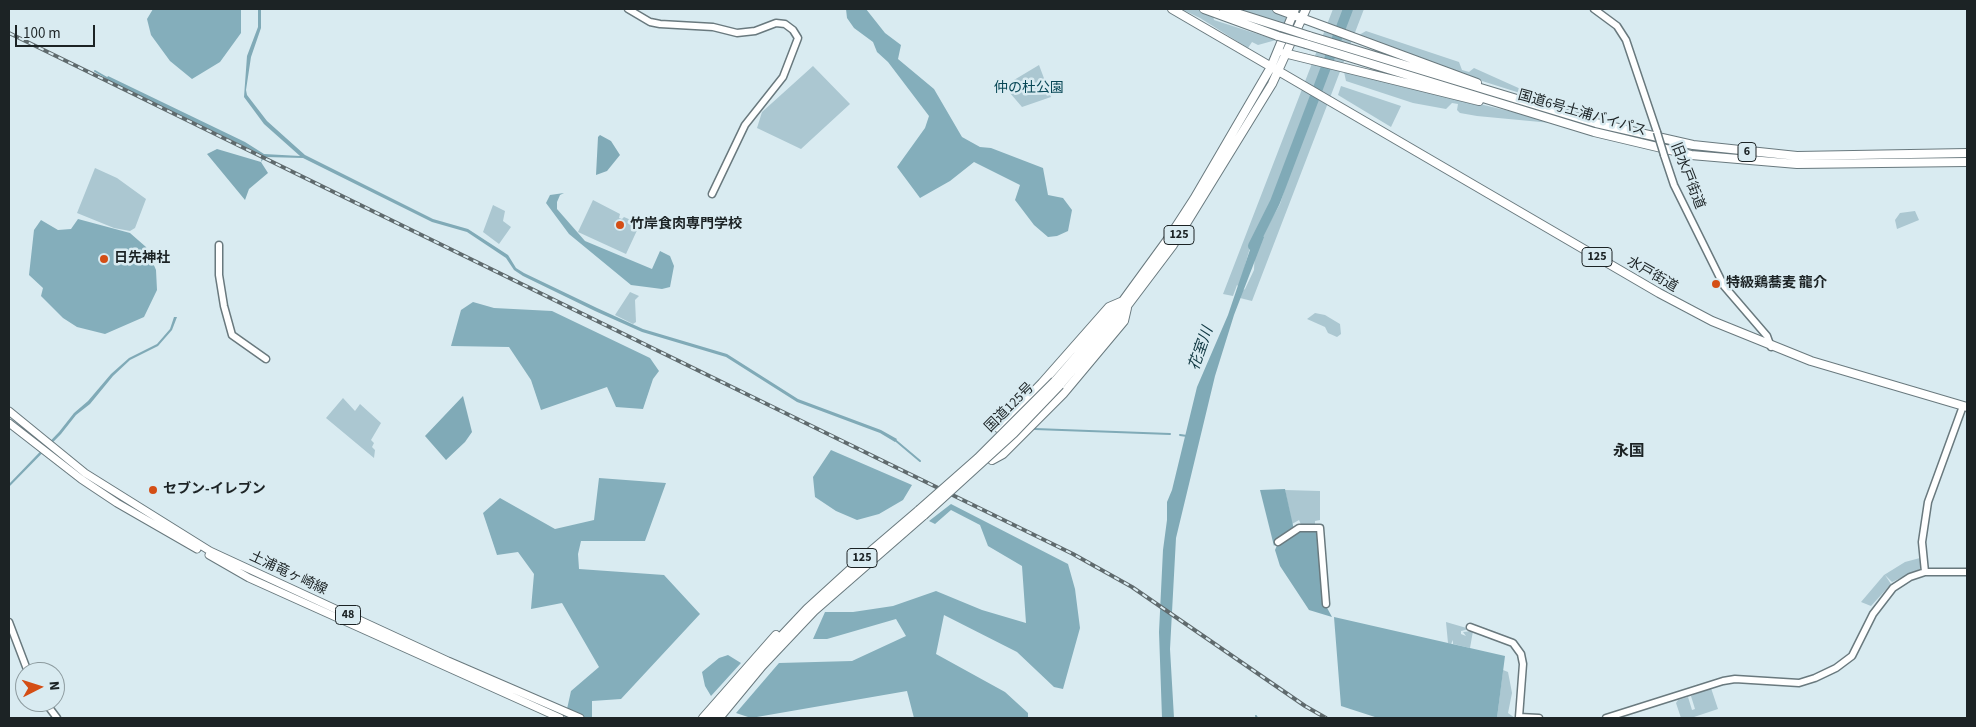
<!DOCTYPE html>
<meta charset="utf-8">
<style>
body{margin:0}
#map{position:relative;width:1976px;height:727px;overflow:hidden;background:#d9ebf1;font-family:"Source Sans 3",sans-serif}
canvas{display:block}
.frame{position:absolute;inset:0;border:10px solid #1c2325;pointer-events:none}
.north{position:absolute;left:15px;top:662px;width:50px;height:50px;box-sizing:border-box;background:#d9ebf1;border:1px solid #8d9b9f;border-radius:50%;rotate:85deg;font-size:14px;font-weight:700;line-height:20px;text-align:center;color:#1c2325}
.north::after{content:'';display:block;margin:auto;width:18px;height:22px;background:#d44e15;clip-path:polygon(50% 0,100% 100%,50% 72%,0 100%)}
.scale{position:absolute;left:15px;top:25px;width:80px;height:22px;box-sizing:border-box;border:2px solid #1c2325;border-top:0;padding-left:6px;font-size:15px;line-height:18px;white-space:nowrap;color:#1c2325;-webkit-text-stroke:4px #d9ebf1;paint-order:stroke}
</style>
<div id="map">
<canvas width="1976" height="727"></canvas>
<div class="frame"></div>
<div class="north">N</div>
<div class="scale">100 m</div>
</div>
<script>
const g = document.querySelector('canvas').getContext('2d');
g.lineJoin = 'round';
function fill(path, color) { g.fillStyle = color; g.fill(path, 'evenodd'); }
const shape = rows => new Path2D(rows.map(r => 'M' + r).join(''));
function trace(path, color, width, dash) { g.strokeStyle = color; g.lineWidth = width; g.lineCap = dash ? 'butt' : 'round'; g.setLineDash(dash || []); g.stroke(path); }
function write(font, color, halo, rows, align = 'center') {
  g.font = font + ' "Source Sans 3","Noto Sans JP",sans-serif'; g.lineWidth = 5; g.setLineDash([]); g.textBaseline = 'middle'; g.strokeStyle = halo; g.fillStyle = color; for (const [text, x, y, turn = 0] of rows) {
    g.save(); g.translate(x, y); g.rotate((+turn || 0) * Math.PI / 180); g.textAlign = isNaN(turn) ? turn : align; if (halo) g.strokeText(text, 0, 0); g.fillText(text, 0, 0); g.restore();
  }
}
fill(shape([
 [1181,9,1197,9,1213,16,1214,20,1276,40,1258,45,1252,42,1248,48,1200,18],
 [1236,9,1268,9,1284,13,1286,19,1284,24,1280,23],
 [1333,9,1343,9,1343,17,1323,67,1323,71,1321,72,1310,97,1271,201,1251,244,1239,287,1237,285,1233,296,1223,294],
 [1352,9,1364,9,1252,301,1240,298,1242,291,1245,289,1254,270,1255,249,1280,204,1300,140,1304,136,1305,124,1335,51,1339,34],
 [1366,31,1459,62,1462,70,1469,72,1474,68,1543,99,1542,100,1460,74,1359,35],
 [1039,65,1051,97,1022,107,1004,86],
 [813,66,850,104,801,149,757,128,762,112],
 [1344,72,1526,115,1551,123,1477,116,1460,113,1457,110,1458,104,1452,103,1446,109,1413,103,1346,81],
 [1341,86,1401,106,1391,127,1338,95],
 [95,168,117,178,146,199,135,228,130,231,114,228,77,213],
 [593,200,620,214,619,218,622,219,624,217,640,224,626,254,578,232],
 [493,205,505,211,503,221,511,227,499,244,483,232],
 [1915,211,1919,220,1897,229,1895,220,1900,213],
 [630,292,639,296,635,300,636,322,633,324,615,315],
 [1315,313,1325,315,1340,324,1341,334,1337,337,1328,333,1325,327,1307,319],
 [343,398,355,411,360,404,381,423,371,440,374,443,372,447,375,450,374,458,326,418],
 [1285,490,1320,491,1320,520,1315,521,1315,526,1302,527,1299,520,1292,524],
 [1920,558,1920,569,1892,582,1885,575,1891,584,1871,606,1861,602,1884,575,1905,562],
 [1446,622,1470,629,1461,631,1461,634,1466,636,1463,632,1473,631,1470,648,1453,644,1453,640,1451,644,1448,643],
 [1503,670,1508,672,1512,693,1508,713,1515,718,1497,718],
 [1711,688,1718,709,1691,718,1681,718,1676,703,1678,700,1688,697,1692,710,1695,709,1691,696]
]), '#abc7d1');
fill(shape([
 [153,9,241,9,241,33,220,62,192,79,170,61,151,35,147,19],
 [846,9,866,9,885,33,901,45,898,59,934,89,962,137,980,147,991,148,1043,168,1048,195,1063,198,1072,210,1068,231,1057,236,1048,237,1034,225,1015,200,1020,185,974,162,950,181,920,198,897,167,925,128,929,116,888,62,877,52,873,42,854,28,847,18],
 [564,193,560,195,557,202,557,209,585,241,652,269,660,251,670,256,674,266,670,287,662,289,631,285,569,234,546,203,550,195],
 [78,219,130,233,146,247,156,270,157,290,144,317,105,334,77,327,63,318,41,296,43,288,29,275,34,230,41,220,58,230,71,229],
 [473,302,494,308,552,311,650,358,659,371,653,379,643,409,616,407,607,387,541,410,531,380,509,347,451,346,461,310],
 [831,450,912,485,903,500,879,514,857,520,836,511,815,497,813,477],
 [599,478,666,483,645,541,581,541,578,554,579,569,664,575,700,614,621,699,592,701,592,718,565,718,571,691,599,667,562,603,531,609,534,574,518,552,497,555,483,513,500,498,555,529,594,520],
 [951,504,1068,564,1075,589,1080,628,1063,689,1054,687,1017,652,944,615,936,654,1005,692,1028,713,1028,718,914,718,907,691,751,718,736,713,779,663,852,661,906,636,896,619,827,639,813,639,825,612,853,612,893,606,936,591,982,610,1026,623,1022,566,988,546,980,525,951,510,935,524,929,521],
 [1334,617,1505,656,1497,718,1378,718,1341,706],
 [728,655,741,663,711,696,705,686,702,672,719,658]
]), '#84aebb');
fill(shape([
 [258,9,261,9,261,28,251,57,246,90,247,95,267,121,305,155,433,219,468,229,508,255,516,268,524,273,597,308,643,329,727,354,798,399,881,430,897,439,895,442,880,433,797,402,726,357,642,332,595,311,523,276,514,270,506,258,467,232,432,222,303,158,265,157,261,162,268,173,249,189,245,200,207,154,217,149,261,162,262,155,106,79,108,76,245,142,264,154,300,156,264,124,244,97,247,56,258,27],
 [600,135,611,141,620,155,607,171,596,175,598,137],
 [1256,232,1264,237,1234,315,1215,376,1176,538,1170,649,1174,718,1162,718,1159,632,1163,550,1167,520,1167,502,1172,490,1197,387,1228,315],
 [174,317,177,317,172,330,158,346,130,360,113,376,90,404,76,415,61,434,9,487,9,484,59,432,74,413,88,401,111,374,129,358,157,344,170,329],
 [463,396,472,432,465,442,446,460,425,436],
 [1285,489,1294,530,1277,541,1274,546,1260,490],
 [1319,529,1325,604,1332,617,1309,610,1280,566,1275,550,1278,543,1295,532]
]), '#80aab7');
trace(shape([
 [95,71,107,78],
 [1035,429,1170,434],
 [1180,435,1187,436],
 [895,440,920,461],
 [1256,716,1257,718]
]), '#80aab7', 2);
trace(shape([
 [1253,246,1275,202,1348,9]
]), '#80aab7', 10);
const secondary = shape([
 [628,9,650,22,660,24,713,27,737,33,755,31,776,23,785,24,793,30,798,38,783,77,745,125,712,194],
 [1594,9,1617,26,1626,40,1657,132],
 [1664,155,1674,185,1724,286,1767,336,1771,347],
 [219,245,219,275,224,306,232,335,266,359],
 [1278,542,1299,528,1320,528,1326,604],
 [1925,572,1922,542,1928,502,1963,406],
 [9,622,28,672],
 [1470,627,1513,643,1521,654,1523,664,1519,717,1539,718],
 [45,702,57,718],
 [1606,718,1723,681,1735,679,1799,683,1815,678,1836,668,1852,656,1873,614,1893,588,1910,577,1925,572,1967,572]
]);
const primary = shape([
 [9,411,85,473,210,551,448,661,580,718],
 [9,423,81,479,117,503,197,549],
 [209,555,249,578,560,718]
]);
const highway = shape([
 [1172,9,1659,293,1712,321,1811,361,1967,407],
 [1204,9,1278,36],
 [1224,9,1281,27],
 [1277,9,1477,83],
 [1309,36,1596,123,1693,145,1797,156,1967,153],
 [1306,44,1594,132,1691,155,1797,164,1967,162],
 [1284,53,1479,101],
 [1055,381,1117,309,1168,239,1194,199,1271,67,1295,9],
 [1060,385,1127,306,1173,245,1272,84,1306,9],
 [998,428,1042,383,1109,307,1123,301],
 [992,460,1003,454,1063,394,1124,321,1127,308],
 [703,718,776,635],
 [709,718,756,663,807,609,864,557,919,510],
 [719,718,762,666,814,611,924,515]
]);
trace(secondary, '#69797e', 9);
trace(primary, '#69797e', 9);
trace(highway, '#69797e', 10);
trace(secondary, '#fff', 6);
trace(primary, '#fff', 7);
trace(highway, '#fff', 8);
const rail = shape([
 [9,33,1073,554,1132,587,1305,706,1326,718]
]);
trace(rail, '#5f6a6d', 4);
trace(rail, '#d9ebf1', 2, [5.5]);
const secondaryBridge = shape([
 [1657,132,1664,155]
]);
const highwayBridge = shape([
 [1281,27,1309,36],
 [1278,36,1306,44],
 [919,510,978,458,1055,381],
 [924,515,1014,433,1060,385]
]);
trace(secondaryBridge, '#69797e', 9, []);
trace(highwayBridge, '#69797e', 10, []);
trace(secondaryBridge, '#fff', 6);
trace(highwayBridge, '#fff', 8);
for (const [x, y, r, color] of [
 [620,225,5,"#d44e15"],
 [104,259,5,"#d44e15"],
 [1716,284,5,"#d44e15"],
 [153,490,5,"#d44e15"]
]) { const dot = new Path2D(); dot.arc(x, y, r, 0, 2 * Math.PI); g.fillStyle = color; g.fill(dot); trace(dot, '#d9ebf1', 2); }
for (const [x, y, w] of [
 [1747,152,18],
 [1179,235,30],
 [1597,257,30],
 [862,558,30],
 [348,615,25]
]) { const box = new Path2D(); box.roundRect(x - w / 2, y - 9.5, w, 19, 4); g.fillStyle = '#d9ebf1'; g.fill(box); trace(box, '#1c2325', 1); }
write('bold 12px', '#1c2325', null, [
 ["6",1747,152],
 ["125",1179,235],
 ["125",1597,257],
 ["125",862,558],
 ["48",348,615]
]);
write('14px', '#084756', '#d9ebf1', [
 ["仲の杜公園",1029,89]
]);
write('14px', '#1c2325', '#d9ebf1', [
 ["国道6号土浦バイパス",1582,114,16],
 ["旧水戸街道",1687,176,69],
 ["水戸街道",1652,275,30],
 ["国道125号",1010,408,-45],
 ["土浦竜ヶ崎線",288,574,25]
]);
write('bold 14px', '#1c2325', '#d9ebf1', [
 ["竹岸食肉専門学校",630,225],
 ["日先神社",114,259],
 ["特級鶏蕎麦 龍介",1726,284],
 ["セブン-イレブン",163,490]
], 'left');
write('italic 15px', '#0f3741', '#d9ebf1', [
 ["花室川",1202,349,-71]
]);
write('bold 16px', '#1c2325', '#d9ebf1', [
 ["永国",1629,452]
]);
</script>
